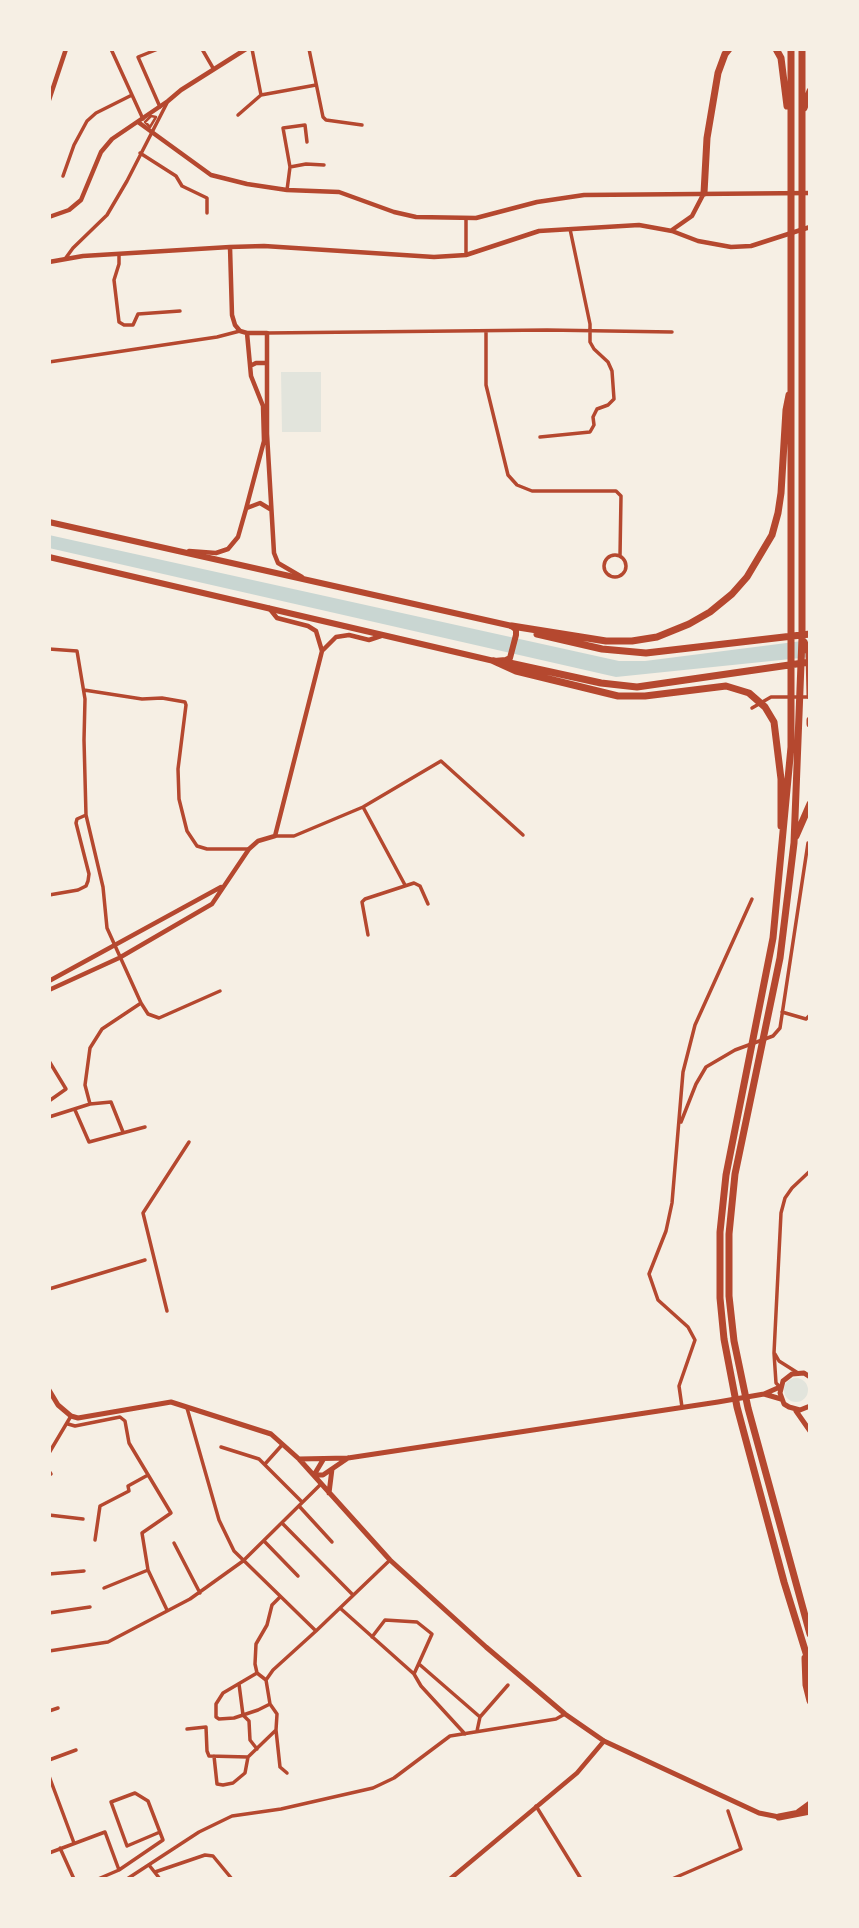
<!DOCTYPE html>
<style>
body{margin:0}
#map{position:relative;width:859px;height:1928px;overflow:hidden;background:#f6efe4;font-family:"Varela Round",sans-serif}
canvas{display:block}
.frame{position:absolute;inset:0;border:51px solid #f6efe4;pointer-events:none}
</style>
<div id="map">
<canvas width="859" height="1928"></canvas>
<div class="frame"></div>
</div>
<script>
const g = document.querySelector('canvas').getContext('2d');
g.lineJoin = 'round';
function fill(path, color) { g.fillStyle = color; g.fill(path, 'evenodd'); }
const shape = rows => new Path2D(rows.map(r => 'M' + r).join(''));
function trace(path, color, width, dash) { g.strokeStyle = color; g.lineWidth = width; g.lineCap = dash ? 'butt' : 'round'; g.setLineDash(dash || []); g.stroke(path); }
fill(shape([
 [281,372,321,372,321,432,282,432],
 '784 1390a12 12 0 1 1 24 0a12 12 0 1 1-24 0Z'
]), '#e2e4dc');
fill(shape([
 [49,535,619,661,645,661,810,640,810,657,616,677,49,548]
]), '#c9d6d2');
trace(shape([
 [151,116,156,117,150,127,145,122,151,116]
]), '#b5482f', 2.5);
trace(shape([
 [111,49,143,119],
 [158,49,138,57,160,107],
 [202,49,213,68],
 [252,49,261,95],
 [309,49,323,117,326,120,362,125],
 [238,115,261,95,316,85],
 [140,153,176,176,182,186,207,198,207,213],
 [290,167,306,164,324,165],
 [63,176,74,145,87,121,96,113,132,95],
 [287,190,290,167,283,128,305,125,307,142],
 [466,218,466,255],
 [119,254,119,264,114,280,119,322,124,325,133,325,138,314,180,311],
 [65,259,73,248,107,215,127,181,168,101],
 [486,331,486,385,508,475,517,485,532,491,616,491,621,496,620,556],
 [267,333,547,330,672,332],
 [49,362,217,337,240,331],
 [540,437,590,432,594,425,593,417,597,409,608,405,614,399,612,371,608,362,594,349,590,342,590,324,570,229],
 '604 566a11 11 0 1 1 22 0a11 11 0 1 1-22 0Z',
 [49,649,77,651,85,699,84,740,86,815,103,887,107,928,141,1003,148,1014,159,1018,220,991],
 [84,690,142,699,162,698,185,702,186,705,178,769,179,799,187,831,197,846,207,849,249,849],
 [752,708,771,697,810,697],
 [363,807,405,885],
 [275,836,294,836,363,807,441,761,523,835],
 [49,895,78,890,86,886,88,881,89,874,76,823,77,819,86,815],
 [368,935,362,902,365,899,414,883,420,886,428,904],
 [782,1012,806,1019,810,1015],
 [49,1061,66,1089,49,1101],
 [90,1104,85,1085,90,1048,102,1029,141,1003],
 [75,1110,89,1142,145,1127],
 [49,1117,90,1104,111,1102,123,1132],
 [681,1122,696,1084,706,1067,735,1050,773,1036,780,1028,808,843,810,843],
 [49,1289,145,1260],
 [167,1311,143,1213,189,1142],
 [775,1354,779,1361,798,1373],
 [780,1387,776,1383,774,1353,781,1213,785,1198,792,1188,810,1171],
 [682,1407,679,1386,695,1340,688,1327,658,1300,649,1274,666,1231,672,1203,683,1072,695,1025,752,899],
 [187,1408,219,1520,234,1551,316,1631,390,1560],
 [68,1424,75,1426,120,1417,125,1421,129,1443,171,1513,142,1533,148,1570],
 [221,1447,259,1459,302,1502],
 [49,1453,71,1416],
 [265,1464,282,1445],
 [49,1471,51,1474],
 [299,1506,332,1542],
 [49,1515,83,1519],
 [282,1523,353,1595],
 [95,1540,100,1506,129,1491,128,1486,148,1475],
 [264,1541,298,1576],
 [174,1543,200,1593],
 [49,1574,84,1571],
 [104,1588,148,1570,167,1610],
 [340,1608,414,1674,432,1634,417,1622,385,1620,372,1637],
 [49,1613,90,1607],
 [49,1651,108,1642,190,1599,243,1561,321,1484],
 [419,1664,480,1717],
 [257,1673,223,1693,216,1704,216,1717,219,1719,234,1718,258,1710,270,1704],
 [414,1674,421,1686,465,1734],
 [266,1680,257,1673,255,1664,256,1644,267,1625,272,1605,280,1597],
 [239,1684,243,1715,249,1721,250,1740,257,1749],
 [49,1711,58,1708],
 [187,1729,206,1727,207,1751,209,1756,248,1757,276,1730,277,1714,270,1704,266,1680,273,1670,316,1631],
 [276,1730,280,1767,287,1773],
 [477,1731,480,1717,508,1685],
 [214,1756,217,1784,223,1785,233,1783,245,1773,248,1757],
 [49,1760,76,1750],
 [49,1776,74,1843],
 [536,1806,581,1879],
 [60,1848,74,1879],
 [49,1853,105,1832,119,1870,98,1879],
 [149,1865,160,1879],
 [119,1870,163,1840,148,1801,135,1793,111,1802,127,1846,160,1832],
 [155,1872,205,1855,213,1856,232,1879],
 [127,1879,199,1832,232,1816,281,1809,373,1788,394,1778,450,1736,556,1719,565,1714],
 [672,1879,741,1849,728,1811]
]), '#b5482f', 3.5);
trace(shape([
 [49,100,66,49],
 [138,122,211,175,247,184,287,190,339,192,394,212,416,217,476,218,537,202,584,195,810,193],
 [49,217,69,210,81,200,101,152,112,139,168,101,181,90,246,49],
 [672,230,692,216,704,193],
 [230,247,232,315,235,325,240,331,247,333,267,333,267,434,274,553,278,563,302,577],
 [49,262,83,256,230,247,264,246,434,257,466,255,539,231,639,225,672,231,698,241,731,247,751,246,810,227],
 [250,366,256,363,266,363],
 [247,508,260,503,270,509],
 [189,551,216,553,228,549,238,537,246,509,264,441,263,406,251,376,247,333],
 [323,650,336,637,349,635,369,640,381,636],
 [49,981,221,887],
 [49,990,119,958,212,904,249,849,258,841,275,836,322,651,316,631,308,626,277,618,269,608],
 [450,1879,577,1773,604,1741]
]), '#b5482f', 4.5);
trace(shape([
 [810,1377,804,1373,792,1374,783,1381,780,1393,784,1404,789,1407,800,1410,810,1406],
 [49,1390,58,1405,71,1416,78,1418,171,1402,271,1434,299,1459,390,1560,486,1647,565,1714,604,1741,759,1813,779,1817],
 [764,1394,781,1399],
 [796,1411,810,1431],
 [299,1459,348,1458,718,1402,764,1394,780,1387],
 [314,1475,323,1475,348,1458],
 [314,1475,323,1460],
 [329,1493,332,1469]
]), '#b5482f', 5);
trace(shape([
 [49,522,512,626,516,630,516,635,510,658,506,660,494,661,49,557]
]), '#b5482f', 6);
trace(shape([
 [776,49,781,58,787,106],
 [791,49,791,747,773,938,726,1175,720,1232,720,1298,724,1339,737,1407,784,1582,810,1666],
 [802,49,802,638,794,843,780,958,735,1174,729,1234,729,1296,734,1341,748,1408,810,1634],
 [804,108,810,91],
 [704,193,707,138,718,73,725,54,729,49],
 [512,626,606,641,632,641,657,637,689,624,710,612,732,594,747,577,772,535,778,513,781,493,786,410,789,395],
 [537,634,602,649,646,653,810,634],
 [804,642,809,653,810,696],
 [494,661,516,671,618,696,645,696,726,686,749,693,765,707,774,722,781,779,781,826],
 [505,662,601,683,637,687,810,662],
 [810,720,810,724],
 [796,836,810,804],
 [805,1658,806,1685,810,1701],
 [799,1812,810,1804],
 [779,1817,810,1811]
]), '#b5482f', 7);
</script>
